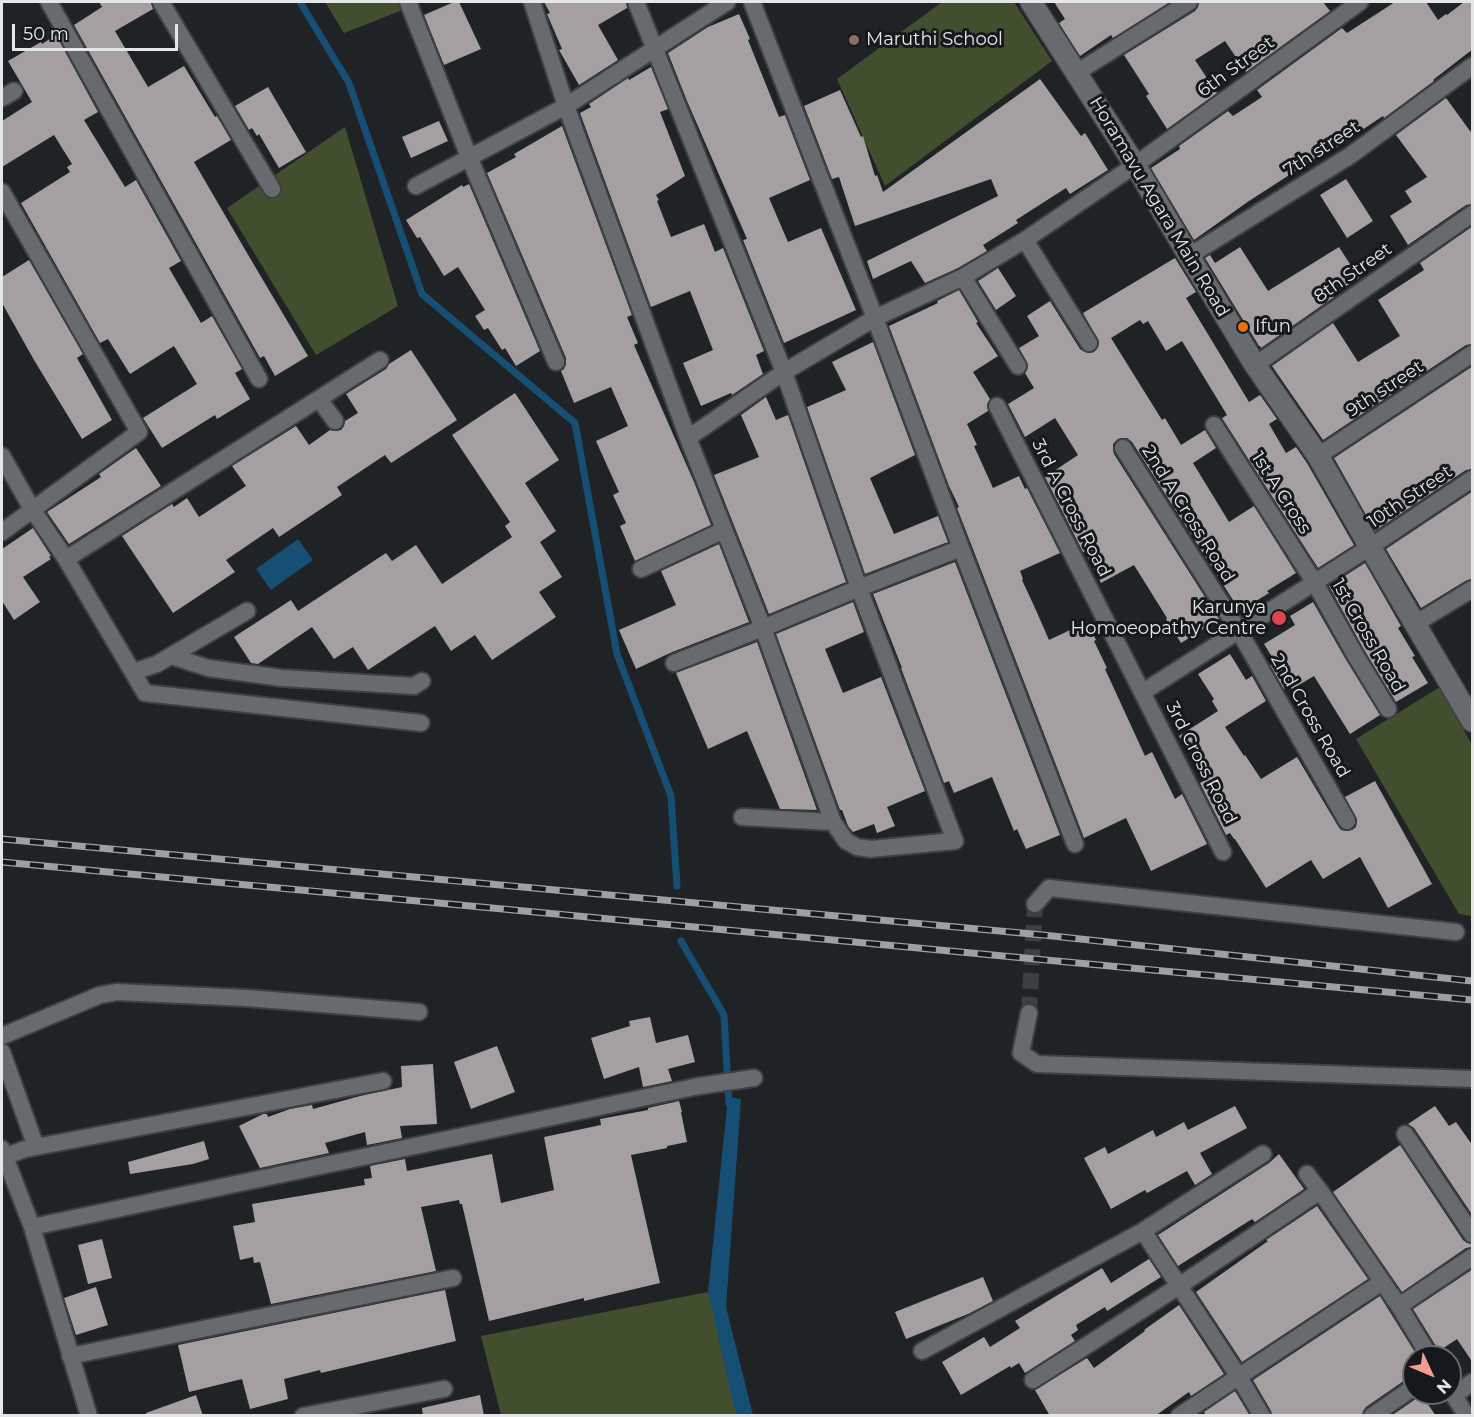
<!DOCTYPE html>
<style>
body{margin:0}
#map{position:relative;width:1474px;height:1417px;overflow:hidden;background:#1f2326;font-family:Montserrat,sans-serif}
canvas{display:block}
.frame{position:absolute;inset:0;border:3px solid #e4e6e8;pointer-events:none}
.north{position:absolute;left:1402px;top:1345px;width:60px;height:60px;box-sizing:border-box;background:#16191c;border:2px solid #686b6e;border-radius:50%;rotate:134deg;font-size:16px;font-weight:700;line-height:24px;text-align:center;color:#e4e6e8}
.north::after{content:'';display:block;margin:auto;width:21px;height:27px;background:#f59c91;clip-path:polygon(50% 0,100% 100%,50% 72%,0 100%)}
.scale{position:absolute;left:12px;top:24px;width:166px;height:27px;box-sizing:border-box;border:3px solid #e4e6e8;border-top:0;padding-left:8px;font-size:18px;line-height:21px;white-space:nowrap;color:#e4e6e8;-webkit-text-stroke:4px #16191c;paint-order:stroke}
</style>
<div id="map">
<canvas width="1474" height="1417"></canvas>
<div class="frame"></div>
<div class="north">N</div>
<div class="scale">50 m</div>
</div>
<script>
const g = document.querySelector('canvas').getContext('2d');
g.lineJoin = 'round';
function fill(path, color) { g.fillStyle = color; g.fill(path, 'evenodd'); }
const shape = rows => new Path2D(rows.map(r => 'M' + r).join(''));
function trace(path, color, width, dash) { g.strokeStyle = color; g.lineWidth = width; g.lineCap = dash ? 'butt' : 'round'; g.setLineDash(dash || []); g.stroke(path); }
function write(font, color, halo, rows, align = 'center') {
  g.font = font + ' Montserrat,sans-serif'; g.lineWidth = 6; g.setLineDash([]); g.textBaseline = 'middle'; g.strokeStyle = halo; g.fillStyle = color; for (const [text, x, y, turn = 0] of rows) {
    g.save(); g.translate(x, y); g.rotate((+turn || 0) * Math.PI / 180); g.textAlign = isNaN(turn) ? turn : align; if (halo) g.strokeText(text, 0, 0); g.fillText(text, 0, 0); g.restore();
  }
}
fill(shape([
 [325,2,423,2,344,33],
 [942,2,1014,2,1052,61,885,186,837,79],
 [345,127,398,306,316,355,227,208],
 [1440,687,1472,745,1472,814,1471,816,1472,820,1472,878,1471,879,1472,882,1472,916,1459,914,1356,739],
 [708,1292,739,1415,501,1415,481,1336]
]), '#424f2f');
fill(shape([
 [298,539,313,560,271,590,256,569],
 [728,1097,741,1099,726,1307,753,1415,736,1415,708,1292]
]), '#174f74');
trace(shape([
 [300,2,349,83,422,294,575,423,617,654,671,796,677,886],
 [681,941,724,1015,729,1104]
]), '#174f74', 7);
fill(shape([
 [99,2,151,2,153,9,115,31,148,87,184,66,215,117,217,116,231,140,194,162,247,253,308,356,275,376,264,356,260,358,74,25,102,7],
 [454,2,459,2,481,49,444,65,424,15],
 [544,2,626,2,627,8,598,25,618,60,579,85,559,50,562,49,547,14,550,13],
 [1054,2,1170,2,1113,38,1111,35,1080,56,1059,23,1065,19],
 [1199,2,1323,2,1330,11,1246,72,1225,41,1195,60,1217,93,1167,129,1146,96,1149,94,1124,55,1195,11,1198,7],
 [1395,2,1426,2,1438,20,1446,14,1447,15,1464,2,1473,2,1473,49,1433,80,1434,81,1384,118,1383,116,1329,152,1328,150,1249,201,1194,240,1151,168,1180,149,1179,146,1228,111,1233,116,1262,97,1257,90,1342,28,1347,33],
 [739,14,750,39,748,40,779,117,785,115,810,180,769,198,788,242,821,228,856,310,784,343,743,240,747,239,687,101,668,53,708,27],
 [56,35,98,112,84,120,125,187,136,180,181,261,169,268,201,323,212,316,242,369,235,373,250,399,217,419,215,415,162,448,143,418,197,384,174,346,130,374,108,339,100,343,21,203,70,172,67,167,72,164,54,135,2,167,2,121,32,102,8,61,41,42,42,44],
 [651,67,668,109,660,112,685,176,656,195,659,200,657,201,671,237,704,224,715,252,723,248,764,351,756,355,763,374,732,395,731,393,701,406,683,363,713,350,690,291,651,307,580,113,591,107,589,104,628,78,629,80],
 [1040,79,1081,136,1085,133,1108,170,1070,194,1066,188,1016,220,1018,223,983,245,987,251,958,268,925,283,911,261,873,279,867,261,998,196,991,179,855,226,839,177,832,179,804,106,840,90,861,137,863,136,875,176,877,175,883,192],
 [268,87,306,152,279,168,259,134,257,136,252,128,249,130,235,106],
 [1446,98,1473,135,1473,204,1466,205,1408,245,1390,216,1412,202,1405,191,1427,177,1396,135],
 [439,121,448,141,411,158,402,137],
 [562,126,632,315,627,317,638,343,634,345,694,482,711,525,635,561,620,526,626,523,613,495,619,492,596,441,628,426,611,387,574,403,561,371,564,369,566,364,566,358,487,173,516,157,514,154],
 [1346,179,1373,221,1347,238,1320,195],
 [469,184,540,351,516,366,505,348,502,350,488,328,484,330,475,316,485,310,458,267,444,276,420,237,417,238,406,220,462,185,463,187],
 [1473,226,1473,344,1466,345,1323,440,1272,366,1333,323,1358,362,1400,336,1378,300,1424,270,1420,263],
 [1240,247,1268,291,1339,247,1359,278,1332,295,1334,297,1261,348,1260,346,1259,346,1205,258,1210,255,1215,263],
 [1175,258,1196,292,1186,298,1249,402,1260,395,1277,419,1269,424,1286,453,1296,447,1307,463,1354,545,1318,568,1222,418,1227,415,1182,341,1166,351,1148,321,1143,324,1140,320,1111,338,1162,420,1165,418,1181,445,1205,430,1216,448,1193,463,1229,522,1254,506,1296,573,1267,591,1269,593,1240,611,1132,442,1127,438,1122,438,1118,439,1113,444,1113,449,1114,454,1219,619,1181,643,1166,619,1167,618,1134,565,1101,583,1085,552,1083,552,1045,477,1078,455,1055,418,1025,437,1008,404,1034,388,1025,373,1027,370,1028,365,1019,348,1039,336,1027,316,1050,301,1080,349,1085,352,1090,353,1094,352,1098,347,1099,342,1083,313],
 [29,260,83,354,77,358,112,420,82,439,34,360,2,303,2,277],
 [998,268,1016,296,996,310,978,281],
 [959,290,978,322,976,323,998,356,973,372,990,399,987,405,988,411,967,424,977,445,974,446,993,488,1019,476,1025,489,1027,488,1060,553,1020,571,1023,579,1022,580,1035,608,1049,640,1087,622,1096,640,1094,641,1107,668,1105,669,1145,756,1152,752,1175,799,1182,794,1207,844,1151,871,1126,818,1084,838,971,544,957,508,959,507,949,486,889,326,938,303,937,301],
 [873,342,915,455,870,478,894,534,938,516,948,542,865,574,807,407,846,390,832,362],
 [411,350,457,420,391,463,385,455,337,487,342,495,279,537,273,528,226,560,235,572,173,613,122,536,172,504,174,507,187,498,199,517,246,486,232,466,296,426,309,445,330,430,336,431,341,430,344,426,345,421,358,413,346,394,386,369,389,364],
 [1473,366,1473,469,1466,470,1375,531,1334,458],
 [515,393,559,460,525,483,556,531,540,542,562,577,539,592,556,617,492,660,475,635,451,651,435,626,368,670,353,647,334,659,312,627,258,664,251,663,234,637,291,600,298,611,386,553,392,561,416,545,442,584,512,537,505,526,510,522,452,435],
 [766,397,776,420,788,415,846,582,769,614,714,475,759,457,741,415],
 [136,448,161,486,69,544,47,512,101,477,99,474],
 [1473,491,1473,579,1467,580,1421,608,1386,549],
 [33,528,51,556,49,557,51,559,23,577,40,602,14,620,2,601,2,549],
 [719,544,749,622,670,653,636,669,619,630,676,605,661,571],
 [955,562,1060,835,1026,849,1017,829,1014,831,992,777,954,793,949,781,944,783,901,668,902,668,873,594],
 [1365,563,1401,626,1398,628,1415,656,1412,657,1428,683,1396,702,1363,648,1329,586],
 [853,602,864,632,825,649,843,693,881,677,925,791,887,807,895,826,877,833,874,824,853,832,848,826,842,810,840,810,776,634],
 [1313,602,1345,658,1380,715,1350,734,1314,676,1292,689,1290,686,1284,689,1270,665,1275,662,1264,644,1295,625,1290,616],
 [757,642,817,810,780,809,747,731,708,749,676,673],
 [1230,654,1246,680,1252,676,1266,701,1225,727,1244,756,1245,755,1261,779,1297,757,1338,826,1341,830,1346,831,1352,830,1356,827,1357,820,1345,797,1375,781,1432,884,1388,908,1360,857,1323,879,1311,860,1266,888,1235,839,1234,839,1230,833,1226,835,1200,783,1207,779,1179,736,1218,711,1212,701,1214,699,1198,674],
 [650,1017,656,1043,688,1035,695,1062,668,1069,672,1081,643,1087,639,1067,604,1079,591,1038,630,1026,629,1021],
 [497,1046,515,1092,471,1109,454,1062],
 [433,1064,437,1124,400,1126,402,1138,367,1145,365,1132,325,1143,329,1153,260,1168,239,1126,263,1114,267,1114,268,1117,290,1109,312,1105,313,1109,360,1096,402,1087,401,1066],
 [679,1101,682,1112,681,1112,687,1142,667,1146,667,1148,631,1155,660,1283,584,1301,584,1298,489,1321,462,1204,460,1204,459,1200,421,1207,436,1271,271,1304,260,1262,254,1263,253,1257,240,1260,233,1226,255,1222,252,1204,365,1185,364,1179,372,1178,370,1166,405,1159,407,1171,492,1154,501,1203,554,1190,544,1137,601,1125,600,1119,648,1110,648,1108],
 [1235,1106,1247,1128,1200,1153,1212,1174,1195,1185,1187,1171,1147,1193,1145,1190,1111,1209,1084,1158,1105,1147,1108,1154,1153,1130,1156,1137,1184,1122,1188,1130],
 [1435,1106,1449,1126,1456,1122,1473,1146,1473,1216,1414,1128,1408,1124],
 [204,1141,209,1159,193,1164,130,1174,128,1162],
 [1400,1145,1463,1240,1467,1243,1473,1244,1473,1247,1466,1248,1402,1292,1333,1192],
 [1279,1154,1304,1189,1255,1222,1252,1219,1178,1266,1158,1235,1269,1163],
 [1317,1206,1368,1279,1242,1362,1196,1292,1268,1241,1266,1240],
 [102,1239,112,1278,88,1284,78,1245],
 [1149,1259,1161,1277,1107,1311,1105,1307,1076,1325,1078,1330,1071,1335,1075,1341,1025,1373,1019,1363,1011,1368,1010,1366,961,1395,942,1362,984,1337,990,1347,1020,1328,1015,1321,1102,1268,1111,1283],
 [1473,1269,1473,1363,1457,1339,1439,1351,1413,1309],
 [983,1277,993,1301,968,1314,906,1339,895,1312],
 [96,1287,108,1325,76,1335,64,1298],
 [445,1290,456,1341,321,1373,320,1370,284,1379,288,1399,250,1409,242,1379,189,1392,178,1345],
 [1380,1296,1418,1357,1414,1357,1414,1377,1408,1378,1366,1407,1363,1411,1362,1416,1272,1416,1271,1411,1253,1380],
 [1179,1305,1224,1374,1191,1396,1189,1392,1155,1416,1050,1416,1035,1390,1087,1358,1094,1368,1145,1331,1144,1330],
 [1235,1391,1250,1416,1206,1416,1204,1412],
 [1421,1394,1436,1416,1391,1416,1420,1396],
 [196,1395,203,1416,146,1416,146,1413],
 [480,1395,484,1416,423,1416,422,1408]
]), '#a59fa2');
trace(shape([
 [1029,1013,1035,904]
]), '#3d4043', 16, [16, 8]);
const minor = shape([
 [49,2,259,379],
 [161,2,272,189],
 [408,2,469,157,556,362],
 [532,2,566,106,688,438,763,628,859,588,961,548],
 [636,2,784,372,859,588,955,841,871,849,857,847,846,841,833,822],
 [752,2,875,318,961,548,1075,844],
 [1076,73,1189,2],
 [2,98,14,91],
 [416,186,566,106,727,2],
 [2,192,139,432,2,532],
 [1025,240,1089,343],
 [1189,256,1351,155,1472,66],
 [963,277,1018,366],
 [1255,365,1472,214],
 [319,399,335,421],
 [997,406,1223,852],
 [1214,425,1315,583,1354,653,1388,709],
 [688,438,784,372,875,318,963,277,1025,240,1135,165,1360,2],
 [1123,448,1239,631,1347,821],
 [2,456,32,509,66,559,145,693,421,723],
 [1318,456,1472,354],
 [66,559,380,360],
 [641,569,724,530],
 [1415,624,1472,589],
 [171,656,208,668,282,678,414,686,422,681],
 [674,663,763,628,833,822,742,817],
 [133,672,157,664,247,611],
 [1143,692,1370,547,1472,479],
 [1035,904,1049,888,1456,932],
 [1029,1013,1021,1053,1037,1064,1472,1079],
 [2,1036,100,995,117,992,247,998,419,1012],
 [2,1052,36,1147],
 [1405,1134,1472,1234],
 [2,1149,32,1227,89,1416],
 [4,1157,25,1149,383,1081],
 [1307,1174,1320,1191],
 [32,1227,699,1086,754,1078],
 [1399,1306,1472,1257],
 [922,1351,1143,1231],
 [70,1356,453,1278],
 [1033,1380,1179,1286,1320,1191,1399,1306,1430,1357],
 [303,1416,444,1389],
 [1179,1416,1382,1282],
 [1262,1416,1239,1377,1143,1231,1263,1154],
 [1372,1416,1414,1387],
 [1467,1416,1454,1396,1472,1382]
]);
const tertiary = shape([
 [1031,2,1135,165,1189,256,1255,365,1318,456,1370,547,1472,721]
]);
trace(minor, '#3e4043', 20);
trace(tertiary, '#3e4043', 24);
trace(minor, '#676b6f', 16);
trace(tertiary, '#676b6f', 21);
const rail = shape([
 [2,839,1043,935,1472,981],
 [2,862,1472,1000]
]);
trace(rail, '#9ea0a3', 7);
trace(rail, '#16191c', 4.5, [14]);
for (const [x, y, r, color] of [
 [854,40,6,"#8d6e63"],
 [1243,327,6,"#e8710a"],
 [1279,618,8,"#e0444e"]
]) { const dot = new Path2D(); dot.arc(x, y, r, 0, 2 * Math.PI); g.fillStyle = color; g.fill(dot); trace(dot, '#16191c', 2); }
write('18px', '#e4e6e8', '#16191c', [
 ["Maruthi School",866,40],
 ["Ifun",1255,327],
 ["Karunya",1266,608,"right"],
 ["Homoeopathy Centre",1266,629,"right"]
], 'left');
write('18px', '#e4e6e8', '#16191c', [
 ["6th Street",1236,67,-36],
 ["7th street",1322,149,-33],
 ["Horamavu Agara Main Road",1159,207,59],
 ["8th Street",1353,273,-35],
 ["9th street",1385,389,-33],
 ["1st A Cross",1281,493,57],
 ["10th Street",1410,497,-34],
 ["3rd A Cross Road",1071,508,63],
 ["2nd A Cross Road",1188,514,58],
 ["1st Cross Road",1368,636,60],
 ["2nd Cross Road",1310,716,60],
 ["3rd Cross Road",1201,763,63]
]);
</script>
